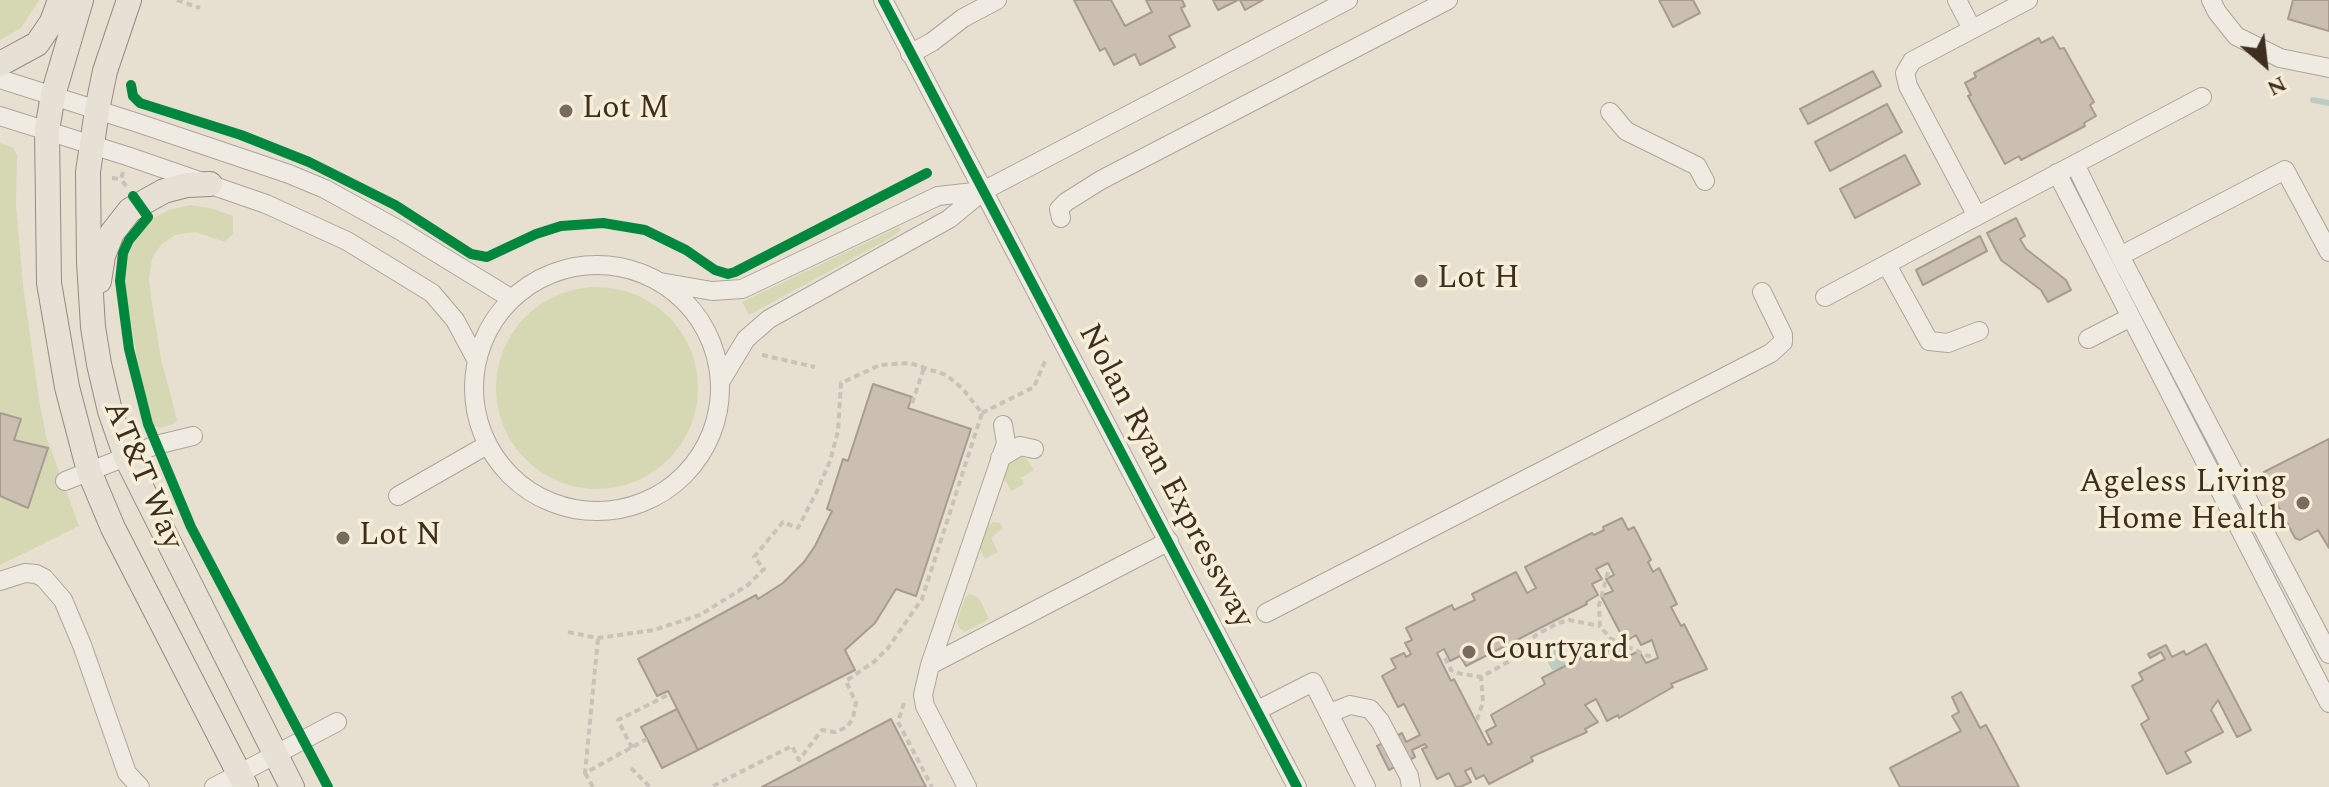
<!DOCTYPE html>
<style>
body{margin:0}
#map{position:relative;width:2329px;height:787px;overflow:hidden;background:#e7e0d1;font-family:Spectral,serif}
canvas{display:block}
.north{position:absolute;left:2225px;top:24px;width:80px;height:80px;-webkit-text-stroke:6px #f7eed8;paint-order:stroke;rotate:152deg;font-size:22px;font-weight:700;line-height:32px;text-align:center;color:#3d2e20}
.north::after{content:'';display:block;margin:auto;width:28px;height:36px;background:#3d2e20;clip-path:polygon(50% 0,100% 100%,50% 72%,0 100%)}
</style>
<div id="map">
<canvas width="2329" height="787"></canvas>
<div class="north">N</div>
</div>
<script>
const g = document.querySelector('canvas').getContext('2d');
g.lineJoin = 'round';
function fill(path, color) { g.fillStyle = color; g.fill(path, 'evenodd'); }
const shape = rows => new Path2D(rows.map(r => 'M' + r).join(''));
function trace(path, color, width, dash) { g.strokeStyle = color; g.lineWidth = width; g.lineCap = dash ? 'butt' : 'round'; g.setLineDash(dash || []); g.stroke(path); }
function write(font, color, halo, rows, align = 'center') {
  g.font = font + ' Spectral,serif'; g.lineWidth = 7; g.setLineDash([]); g.textBaseline = 'middle'; g.strokeStyle = halo; g.fillStyle = color; for (const [text, x, y, turn = 0] of rows) {
    g.save(); g.translate(x, y); g.rotate((+turn || 0) * Math.PI / 180); g.textAlign = isNaN(turn) ? turn : align; if (halo) g.strokeText(text, 0, 0); g.fillText(text, 0, 0); g.restore();
  }
}
fill(shape([
 [0,0,39,0,21,28,0,40],
 [0,143,13,148,17,155,16,205,23,285,39,400,46,436,79,526,0,565],
 [190,205,210,208,233,216,233,234,225,242,195,232,175,235,161,245,152,258,149,279,152,303,161,359,177,420,173,424,160,428,154,426,138,364,126,292,125,265,129,248,152,219,169,210],
 [899,227,901,230,890,238,749,315,742,302],
 '496 388a101 101 0 1 1 202 0a101 101 0 1 1-202 0Z',
 [1018,456,1026,458,1034,470,1021,478,1024,484,1011,491,1004,478,1008,463],
 [993,522,1000,523,1003,528,991,538,998,552,985,559,980,549,987,527],
 [969,594,979,598,989,619,965,632,959,628,957,621,965,598]
]), '#d6d7b3');
fill(shape([
 [1558,643,1562,644,1569,659,1565,664,1566,667,1558,671,1557,669,1552,670,1544,654,1544,651]
]), '#bcccc2');
trace(shape([
 [2313,100,2329,103]
]), '#bcccc2', 6);
const building = shape([
 [1074,0,1111,0,1125,26,1152,12,1146,0,1182,0,1185,6,1181,8,1190,26,1169,36,1175,47,1140,65,1135,54,1114,65,1105,48,1100,51,1074,0],
 [1213,0,1238,0,1218,10,1213,0],
 [1240,0,1263,0,1245,10,1240,0],
 [1659,0,1693,0,1700,13,1673,27,1659,0],
 [2293,0,2329,0,2329,31,2288,19,2293,0],
 [2053,37,2060,49,2064,48,2094,102,2090,105,2096,116,2084,123,2085,126,2021,160,2019,156,2005,164,1968,96,1971,95,1965,83,1976,77,1974,73,2039,38,2041,43,2053,37],
 [1873,71,1881,86,1808,124,1800,109,1873,71],
 [1887,104,1902,132,1830,171,1815,142,1887,104],
 [1905,155,1920,184,1855,218,1840,189,1905,155],
 [2016,218,2025,236,2020,239,2026,249,2066,280,2071,290,2048,302,2041,290,2001,260,1987,233,2016,218],
 [1980,236,1987,251,1923,285,1916,270,1980,236],
 [873,384,912,397,908,408,971,429,916,596,896,589,875,623,845,650,855,670,698,750,668,691,657,696,638,659,756,595,758,599,783,583,804,562,815,546,832,511,827,509,843,459,848,461,873,384],
 [0,413,21,419,14,440,48,448,28,508,0,496,0,413],
 [2329,439,2329,548,2318,530,2300,540,2295,538,2263,477,2264,472,2329,439],
 [1622,518,1628,530,1634,527,1651,560,1648,562,1653,572,1659,568,1677,604,1671,607,1681,626,1684,624,1707,669,1671,684,1673,687,1619,718,1618,715,1607,721,1596,699,1585,705,1598,722,1585,729,1587,732,1531,757,1533,761,1489,784,1484,775,1476,779,1471,768,1465,771,1471,782,1460,787,1456,787,1449,773,1437,779,1422,749,1427,747,1425,744,1412,750,1415,757,1389,770,1377,746,1402,733,1406,742,1420,735,1404,704,1398,707,1382,676,1396,668,1391,659,1404,653,1406,657,1411,654,1405,643,1412,640,1406,628,1452,605,1454,610,1475,600,1472,594,1516,572,1527,593,1536,588,1525,567,1592,533,1594,535,1604,530,1603,527,1622,518],
 [1608,563,1614,575,1606,579,1613,591,1601,596,1625,642,1636,635,1641,645,1652,640,1658,658,1646,663,1639,651,1629,656,1624,646,1613,651,1612,649,1590,661,1586,655,1542,678,1545,684,1491,715,1496,726,1486,731,1492,743,1488,745,1454,679,1451,681,1437,653,1444,649,1450,661,1460,656,1466,666,1587,604,1586,602,1598,595,1592,584,1602,579,1596,569,1608,563],
 [2206,644,2251,730,2237,737,2218,700,2211,710,2223,732,2185,752,2191,762,2167,774,2141,724,2149,719,2132,686,2143,680,2139,673,2165,659,2161,652,2150,658,2148,654,2166,645,2172,657,2184,651,2186,655,2206,644],
 [1961,692,1980,728,1986,725,2019,787,1900,787,1890,768,1961,731,1952,716,1959,712,1952,697,1961,692],
 [677,709,698,750,662,768,641,727,677,709],
 [891,719,926,787,762,787,891,719]
]);
fill(building, '#cbbfb2');
trace(building, '#a89c90', 2);
const minor = shape([
 [883,0,1297,787],
 [1957,0,1972,29],
 [2028,0,1912,61,1905,73,1908,86,1977,216,2202,97],
 [2211,0,2217,12,2236,36,2280,58,2329,68],
 [910,54,932,42,963,18,997,0],
 [0,79,138,123,289,174,325,189,401,231,512,299],
 [1610,112,1626,131,1697,166,1705,181],
 [0,116,127,156,266,204,347,241,432,293,455,320,477,361],
 [2075,164,2120,256,2329,654],
 [2057,173,2329,703],
 [1061,218,1059,209,1066,202,1101,180,1448,0],
 [2120,256,2285,170,2329,252],
 [1887,265,1929,341,1948,343,1979,331],
 '474 388a123 123 0 1 1 246 0a123 123 0 1 1-246 0Z',
 [660,282,712,291,742,289,938,196,983,191],
 [1825,297,1977,216],
 [2088,339,2129,318],
 [720,382,746,339,769,319,949,219,983,191,1348,0],
 [1000,458,1020,446,1034,449],
 [65,481,156,445,193,436],
 [398,496,487,445],
 [0,581,25,573,36,574,44,578,63,600,82,645,127,773,140,787],
 [1266,613,1771,353,1783,342,1783,335,1762,292],
 [930,665,1006,443,1003,425],
 [1258,710,1313,682,1366,787],
 [1330,713,1350,705,1370,709,1380,721,1409,776,1411,787],
 [214,787,337,722],
 [967,787,925,706,923,695,930,665,1169,541]
]);
const major = shape([
 [81,0,53,95,47,130,49,283,67,387,89,471,113,528,246,787],
 [129,0,105,71,97,110,88,172,89,262,93,327,99,364,110,411,126,457,292,787],
 [0,64,37,44,52,22,60,0],
 [99,281,103,256,112,233,130,210,164,191,187,185,210,184]
]);
trace(minor, '#ada599', 20);
trace(major, '#928b80', 26);
trace(shape([
 [177,0,200,8],
 [123,172,121,179,128,189],
 [112,178,121,179],
 [762,355,815,367],
 [912,403,924,368],
 [982,413,1034,387,1046,359],
 [1608,572,1599,605,1600,626,1610,638,1617,642,1648,656,1654,655],
 [568,632,598,638,654,630,700,615,748,585,764,569,754,557,783,522,798,528,817,491,830,461,838,431,841,383,880,365,910,363,946,375,962,388,982,413,922,599,888,648,875,661,846,681,856,703,853,718,847,727,835,732,822,730,799,760,792,746,711,787],
 [598,639,585,773,647,739],
 [1445,658,1451,670,1457,673,1481,677,1508,662,1536,635,1558,623,1569,620,1600,626],
 [904,703,898,722,932,787],
 [1477,720,1483,702,1481,677],
 [632,748,618,720,670,694],
 [631,768,650,787],
 [585,773,593,787]
]), '#c8c2b9', 4, [6, 4]);
trace(minor, '#efebe3', 18);
trace(major, '#e6e1d4', 24);
trace(shape([
 [883,0,1297,787],
 [131,85,133,96,140,103,241,135,309,162,395,205,471,254,487,257,536,234,561,226,603,223,645,230,686,250,715,270,728,274,735,272,927,173],
 [133,196,148,217,129,240,123,253,120,281,129,349,148,424,191,527,328,787]
]), '#00873e', 10);
for (const [x, y, r, color] of [
 [566,111,8,"#786c5e"],
 [1421,281,8,"#786c5e"],
 [2303,503,8,"#786c5e"],
 [343,538,8,"#786c5e"],
 [1469,652,8,"#786c5e"]
]) { const dot = new Path2D(); dot.arc(x, y, r, 0, 2 * Math.PI); g.fillStyle = color; g.fill(dot); trace(dot, '#f7eed8', 3); }
write('32px', '#3d2e20', '#f7eed8', [
 ["Lot M",582,111],
 ["Lot H",1437,281],
 ["Ageless Living",2287,485,"right"],
 ["Home Health",2287,522,"right"],
 ["Lot N",359,538],
 ["Courtyard",1485,652]
], 'left');
write('32px', '#3d2e20', '#f7eed8', [
 ["AT&T Way",141,476,67],
 ["Nolan Ryan Expressway",1164,477,62]
]);
</script>
